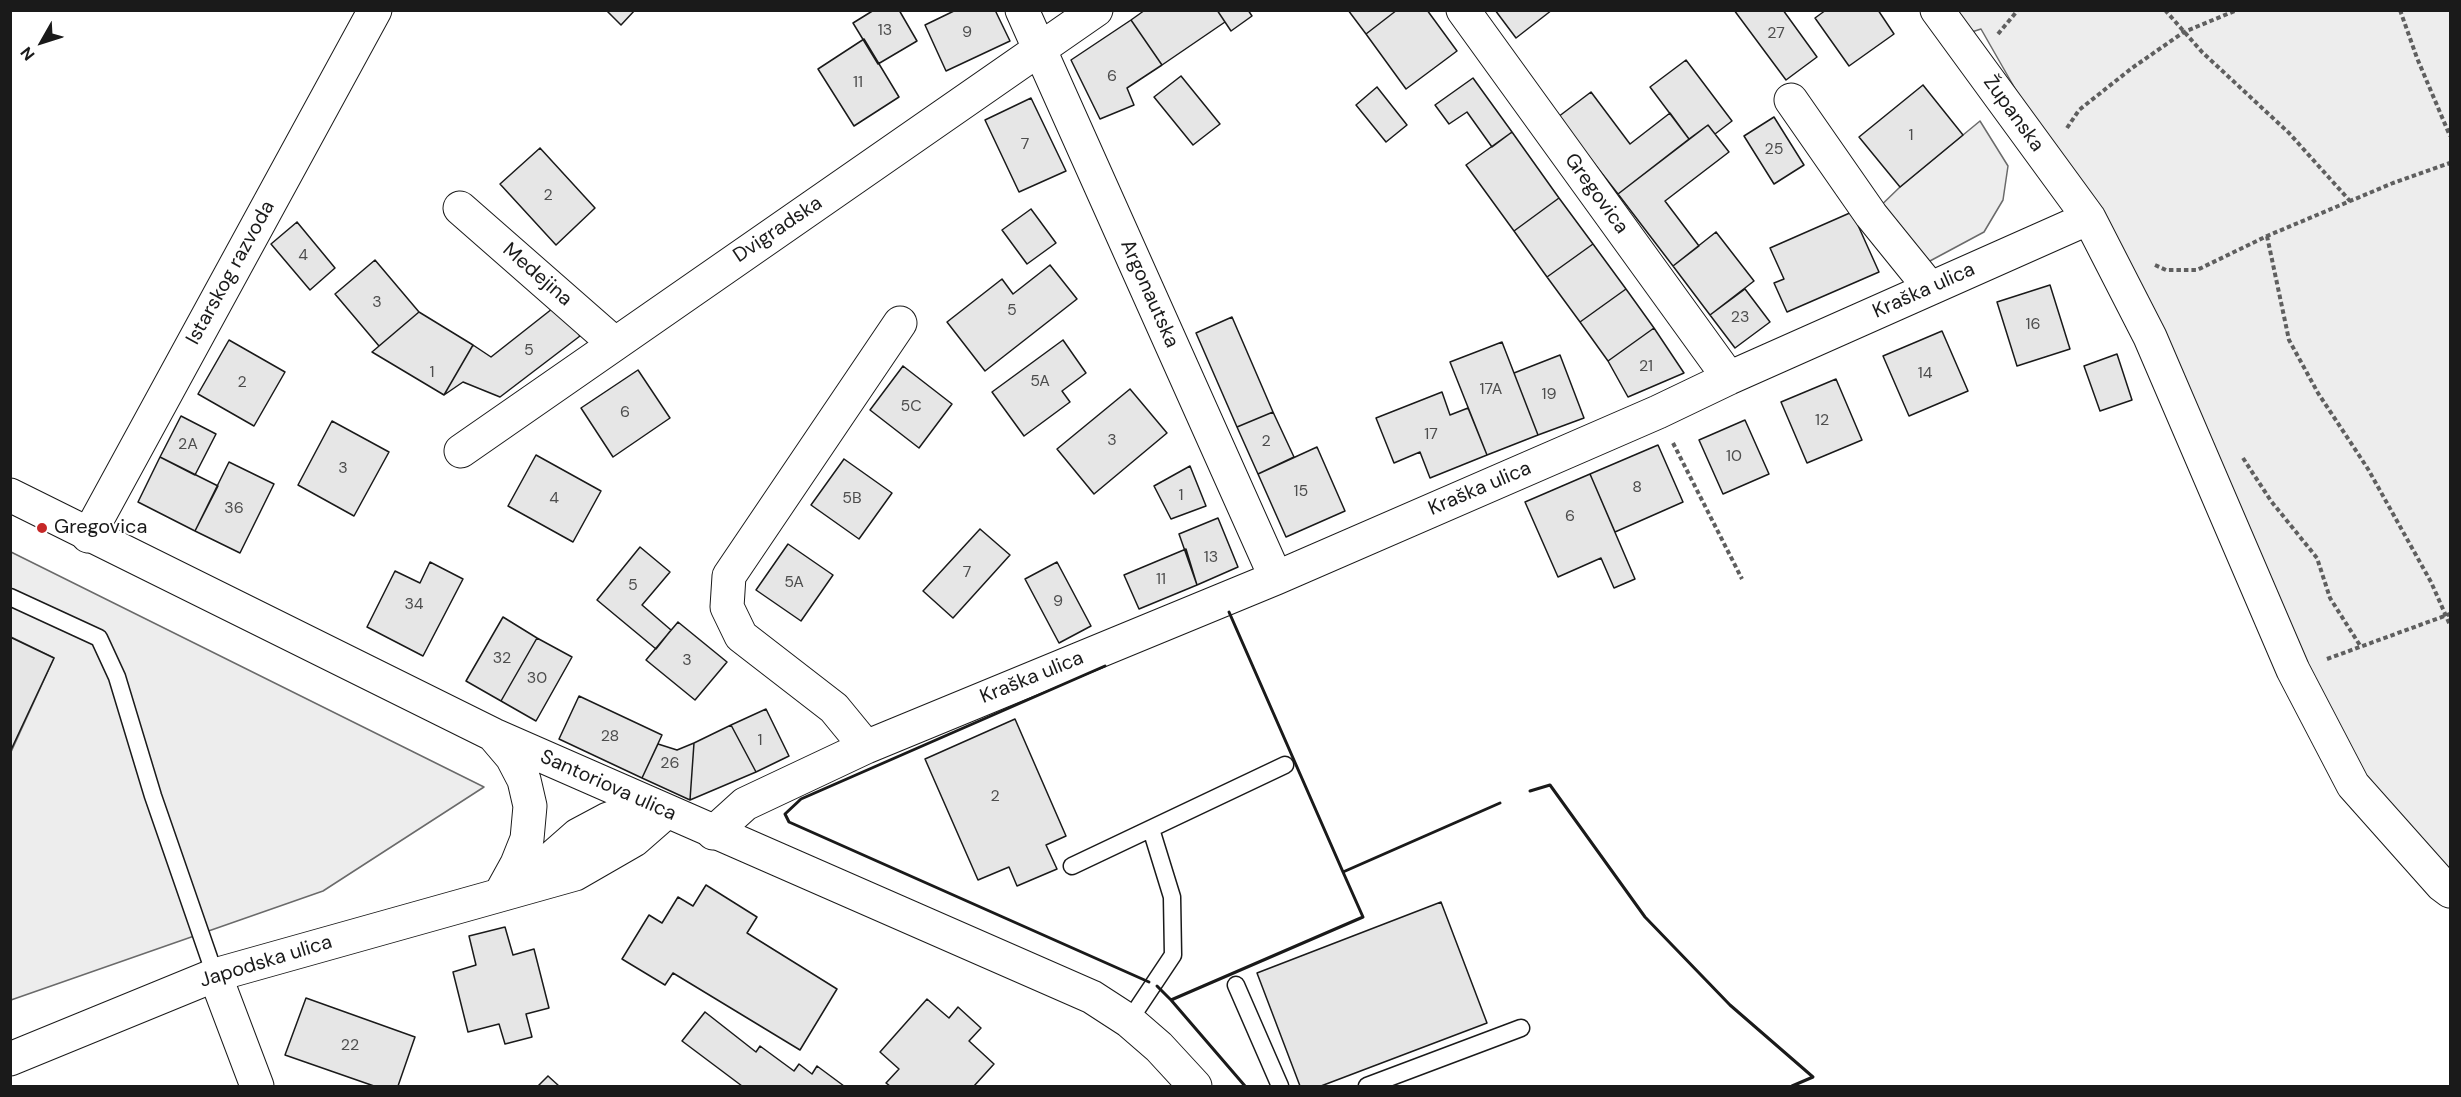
<!DOCTYPE html>
<meta charset="utf-8">
<style>
body{margin:0}
#map{position:relative;width:2461px;height:1097px;overflow:hidden;background:#fff;font-family:"DM Sans",sans-serif}
canvas{display:block}
.frame{position:absolute;inset:0;border:12px solid #1a1a1a;pointer-events:none}
.north{position:absolute;left:12px;top:12px;width:60px;height:60px;-webkit-text-stroke:4px #fff;paint-order:stroke;rotate:231deg;font-size:16px;font-weight:700;line-height:24px;text-align:center;color:#1a1a1a}
.north::after{content:'';display:block;margin:auto;width:21px;height:27px;background:#1a1a1a;clip-path:polygon(50% 0,100% 100%,50% 72%,0 100%)}
</style>
<div id="map">
<canvas width="2461" height="1097"></canvas>
<div class="frame"></div>
<div class="north">N</div>
</div>
<script>
const g = document.querySelector('canvas').getContext('2d');
g.lineJoin = 'round';
function fill(path, color) { g.fillStyle = color; g.fill(path, 'evenodd'); }
const shape = rows => new Path2D(rows.map(r => 'M' + r).join(''));
function trace(path, color, width, dash) { g.strokeStyle = color; g.lineWidth = width; g.lineCap = dash ? 'butt' : 'round'; g.setLineDash(dash || []); g.stroke(path); }
function write(font, color, halo, rows, align = 'center') {
  g.font = font + ' "DM Sans",sans-serif'; g.lineWidth = 4.5; g.setLineDash([]); g.textBaseline = 'middle'; g.strokeStyle = halo; g.fillStyle = color; for (const [text, x, y, turn = 0] of rows) {
    g.save(); g.translate(x, y); g.rotate((+turn || 0) * Math.PI / 180); g.textAlign = isNaN(turn) ? turn : align; if (halo) g.strokeText(text, 0, 0); g.fillText(text, 0, 0); g.restore();
  }
}
const built = shape([
 [1937,11,2450,11,2450,891,2353,785,2089,218,1981,29,1956,37,1937,11],
 [1980,121,2008,166,2003,200,1984,232,1915,269,1871,215,1900,187,1980,121],
 [11,552,484,787,323,891,11,1000,11,752,54,658,11,637,11,552]
]);
fill(built, '#ededed');
trace(built, '#6a6a6a', 1.5);
const building = shape([
 [606,10,635,10,621,25,606,10],
 [874,10,899,10,917,41,878,64,853,23,874,10],
 [956,10,995,10,1010,41,946,71,925,25,956,10],
 [1145,10,1217,10,1225,22,1162,65,1131,20,1145,10],
 [1217,10,1248,10,1252,16,1231,31,1217,10],
 [1348,10,1397,10,1366,34,1348,10],
 [1397,10,1427,10,1457,51,1406,89,1366,34,1397,10],
 [1495,10,1552,10,1516,38,1495,10],
 [1734,10,1783,10,1817,57,1786,80,1734,10],
 [1826,10,1878,10,1894,34,1849,66,1815,18,1826,10],
 [1131,20,1162,65,1127,88,1134,105,1100,119,1071,60,1131,20],
 [864,39,899,97,854,126,818,69,864,39],
 [1686,60,1732,121,1715,134,1708,125,1689,139,1650,87,1686,60],
 [1181,76,1220,124,1193,145,1154,97,1181,76],
 [1473,78,1512,132,1492,147,1467,112,1449,124,1435,105,1473,78],
 [1923,85,1963,135,1900,187,1859,137,1923,85],
 [1377,87,1407,125,1386,142,1356,105,1377,87],
 [1591,92,1630,144,1670,113,1689,139,1618,194,1558,117,1591,92],
 [1031,98,1066,171,1019,192,985,120,1031,98],
 [1774,117,1804,165,1774,184,1744,136,1774,117],
 [1708,125,1729,152,1665,201,1699,246,1673,266,1618,194,1708,125],
 [1512,132,1559,198,1514,231,1466,165,1512,132],
 [540,148,595,208,556,245,500,184,540,148],
 [1559,198,1593,244,1547,277,1514,231,1559,198],
 [1031,209,1056,243,1027,264,1002,230,1031,209],
 [1852,212,1879,272,1787,312,1774,283,1784,279,1770,248,1852,212],
 [297,222,335,268,310,290,271,244,297,222],
 [1716,232,1754,281,1710,315,1673,266,1716,232],
 [1593,244,1626,289,1580,322,1547,277,1593,244],
 [375,260,419,312,379,346,335,294,375,260],
 [1050,265,1077,299,985,371,947,322,1002,279,1013,294,1050,265],
 [2050,285,2070,349,2017,366,1997,302,2050,285],
 [1626,289,1654,328,1608,361,1580,322,1626,289],
 [1745,289,1770,322,1735,348,1710,315,1745,289],
 [557,305,580,336,500,397,463,382,444,395,473,345,491,357,557,305],
 [419,312,473,345,444,395,372,352,419,312],
 [1232,317,1273,412,1237,427,1196,333,1232,317],
 [1654,328,1684,373,1628,397,1608,361,1654,328],
 [1942,331,1968,391,1909,416,1883,356,1942,331],
 [229,340,285,372,254,426,198,394,229,340],
 [1063,340,1086,373,1062,391,1070,402,1024,436,992,392,1063,340],
 [1502,342,1538,435,1487,455,1450,362,1502,342],
 [2117,354,2132,400,2100,411,2084,366,2117,354],
 [1560,355,1584,418,1538,435,1514,373,1560,355],
 [903,366,952,404,919,448,870,410,903,366],
 [638,370,670,418,613,457,581,408,638,370],
 [1836,379,1862,440,1807,463,1781,402,1836,379],
 [1130,389,1167,433,1094,494,1057,449,1130,389],
 [1442,392,1450,415,1468,408,1487,455,1430,478,1420,452,1394,463,1376,418,1442,392],
 [1273,412,1294,457,1258,474,1237,427,1273,412],
 [181,416,216,434,195,475,160,457,181,416],
 [1745,420,1769,474,1723,494,1699,440,1745,420],
 [332,421,389,452,354,516,298,485,332,421],
 [1658,445,1683,502,1615,532,1590,474,1658,445],
 [1317,447,1345,511,1286,537,1258,474,1317,447],
 [536,455,601,491,573,542,508,506,536,455],
 [160,457,218,486,195,531,138,502,160,457],
 [844,459,892,493,859,539,811,505,844,459],
 [229,462,274,484,240,553,195,531,229,462],
 [1190,466,1206,506,1171,519,1154,486,1190,466],
 [1590,474,1635,579,1614,588,1601,558,1558,577,1525,502,1590,474],
 [1218,518,1238,567,1197,585,1179,534,1218,518],
 [980,529,1010,555,953,618,923,591,980,529],
 [788,544,833,575,801,621,756,590,788,544],
 [640,547,670,572,642,605,671,630,656,649,597,600,640,547],
 [1186,549,1197,585,1139,609,1124,575,1186,549],
 [430,562,463,579,423,656,367,627,395,571,420,583,430,562],
 [1057,562,1091,626,1059,643,1025,579,1057,562],
 [503,617,537,638,501,701,466,681,503,617],
 [678,622,727,662,695,700,646,660,678,622],
 [10,637,54,658,10,752,10,637],
 [537,638,572,657,536,721,501,701,537,638],
 [579,696,662,735,642,778,559,739,579,696],
 [766,709,789,756,756,772,731,725,766,709],
 [1015,719,1066,836,1046,845,1057,869,1017,886,1009,867,978,880,925,759,1015,719],
 [731,725,756,772,690,800,694,743,731,725],
 [694,743,690,800,642,778,658,744,677,750,694,743],
 [706,885,757,917,747,933,837,989,800,1050,673,973,665,985,622,959,649,915,662,923,678,897,693,906,706,885],
 [1441,902,1487,1023,1321,1086,1300,1086,1257,973,1441,902],
 [505,927,513,955,534,949,549,1008,526,1014,532,1037,505,1044,499,1024,468,1032,453,972,476,965,469,936,505,927],
 [306,998,415,1037,398,1086,374,1086,285,1055,306,998],
 [927,999,949,1018,958,1007,981,1028,969,1041,994,1064,974,1086,890,1086,886,1083,899,1069,880,1052,927,999],
 [705,1012,756,1052,760,1046,794,1071,799,1064,812,1074,817,1066,844,1086,742,1086,682,1041,705,1012],
 [548,1076,559,1086,538,1086,548,1076]
]);
fill(building, '#e6e6e6');
trace(building, '#1a1a1a', 1.5);
const lane = shape([
 [10,597,99,638,117,677,153,796,215,975],
 [1072,866,1285,765],
 [1236,985,1280,1086],
 [1129,1021,1173,955,1172,897,1151,829],
 [1367,1086,1521,1028]
]);
const street = shape([
 [1022,10,1276,578],
 [1463,10,1729,378],
 [1937,10,2089,218,2150,337,2293,670,2353,785,2442,885,2450,891],
 [1791,100,1871,215,1930,288],
 [460,208,614,343],
 [461,451,1096,10],
 [88,536,375,10],
 [866,747,834,708,741,636,727,607,729,576,900,323],
 [713,833,745,804,866,747,1276,578,1658,412,1729,378,2089,218],
 [215,975,257,1086]
]);
const secondary = shape([
 [10,495,494,735,1092,997,1129,1021,1159,1047,1195,1086],
 [495,737,512,757,524,780,530,806,527,839,517,864,501,893],
 [530,886,553,857,578,835,608,819,649,805],
 [10,1059,215,975,575,874,634,840,666,812]
]);
trace(lane, '#1a1a1a', 19);
trace(street, '#1a1a1a', 35);
trace(secondary, '#1a1a1a', 35);
trace(shape([
 [2165,10,2202,52,2289,133,2350,201],
 [2400,10,2417,58,2450,136],
 [1998,34,2018,10],
 [2067,128,2079,110,2132,68,2184,32,2237,10],
 [2267,236,2289,340,2318,393,2368,469,2431,582,2450,625],
 [2155,265,2166,270,2197,270,2267,236,2393,183,2450,163],
 [1673,443,1742,579],
 [2243,458,2271,501,2317,558,2330,598,2361,647],
 [2327,659,2450,614]
]), '#5f5f5f', 4, [4.5, 3]);
trace(lane, '#fff', 16);
trace(street, '#fff', 33);
trace(secondary, '#fff', 33);
trace(shape([
 [1229,612,1343,872],
 [1105,666,801,799,785,814,789,822,1149,982],
 [1530,791,1550,785,1645,917,1730,1005,1813,1077,1792,1086],
 [1157,986,1171,1000],
 [1245,1086,1171,1000,1363,917,1343,872,1500,803]
]), '#1a1a1a', 3);
for (const [x, y, r, color] of [
 [42,528,6,"#c62828"]
]) { const dot = new Path2D(); dot.arc(x, y, r, 0, 2 * Math.PI); g.fillStyle = color; g.fill(dot); trace(dot, '#fff', 2); }
write('16px', '#4d4d4d', null, [
 ["13",885,31],
 ["9",967,33],
 ["27",1776,34],
 ["6",1112,77],
 ["11",858,83],
 ["1",1911,136],
 ["7",1025,145],
 ["25",1774,150],
 ["2",548,196],
 ["4",303,256],
 ["3",377,303],
 ["5",1012,311],
 ["23",1740,318],
 ["16",2033,325],
 ["5",529,351],
 ["21",1646,367],
 ["1",432,373],
 ["14",1925,374],
 ["5A",1040,382],
 ["2",242,383],
 ["17A",1491,390],
 ["19",1549,395],
 ["5C",911,407],
 ["6",625,413],
 ["12",1822,421],
 ["17",1431,435],
 ["3",1112,441],
 ["2",1266,442],
 ["2A",188,445],
 ["10",1734,457],
 ["3",343,469],
 ["8",1637,488],
 ["15",1301,492],
 ["1",1181,496],
 ["4",554,499],
 ["5B",852,499],
 ["36",234,509],
 ["6",1570,517],
 ["13",1211,558],
 ["7",967,573],
 ["11",1161,580],
 ["5A",794,583],
 ["5",633,586],
 ["9",1058,602],
 ["34",414,605],
 ["32",502,659],
 ["3",687,661],
 ["30",537,679],
 ["28",610,737],
 ["1",760,741],
 ["26",670,764],
 ["2",995,797],
 ["22",350,1046]
]);
write('20px', '#1a1a1a', '#fff', [
 ["Županska",2013,114,54],
 ["Gregovica",1596,194,54],
 ["Dvigradska",778,230,-34],
 ["Istarskog razvoda",231,273,-61],
 ["Medejina",537,275,41],
 ["Kraška ulica",1924,291,-24],
 ["Argonautska",1149,294,66],
 ["Kraška ulica",1480,489,-23],
 ["Kraška ulica",1032,678,-22],
 ["Santoriova ulica",608,786,24],
 ["Japodska ulica",266,962,-17]
]);
write('20px', '#1a1a1a', '#fff', [
 ["Gregovica",54,528]
], 'left');
</script>
